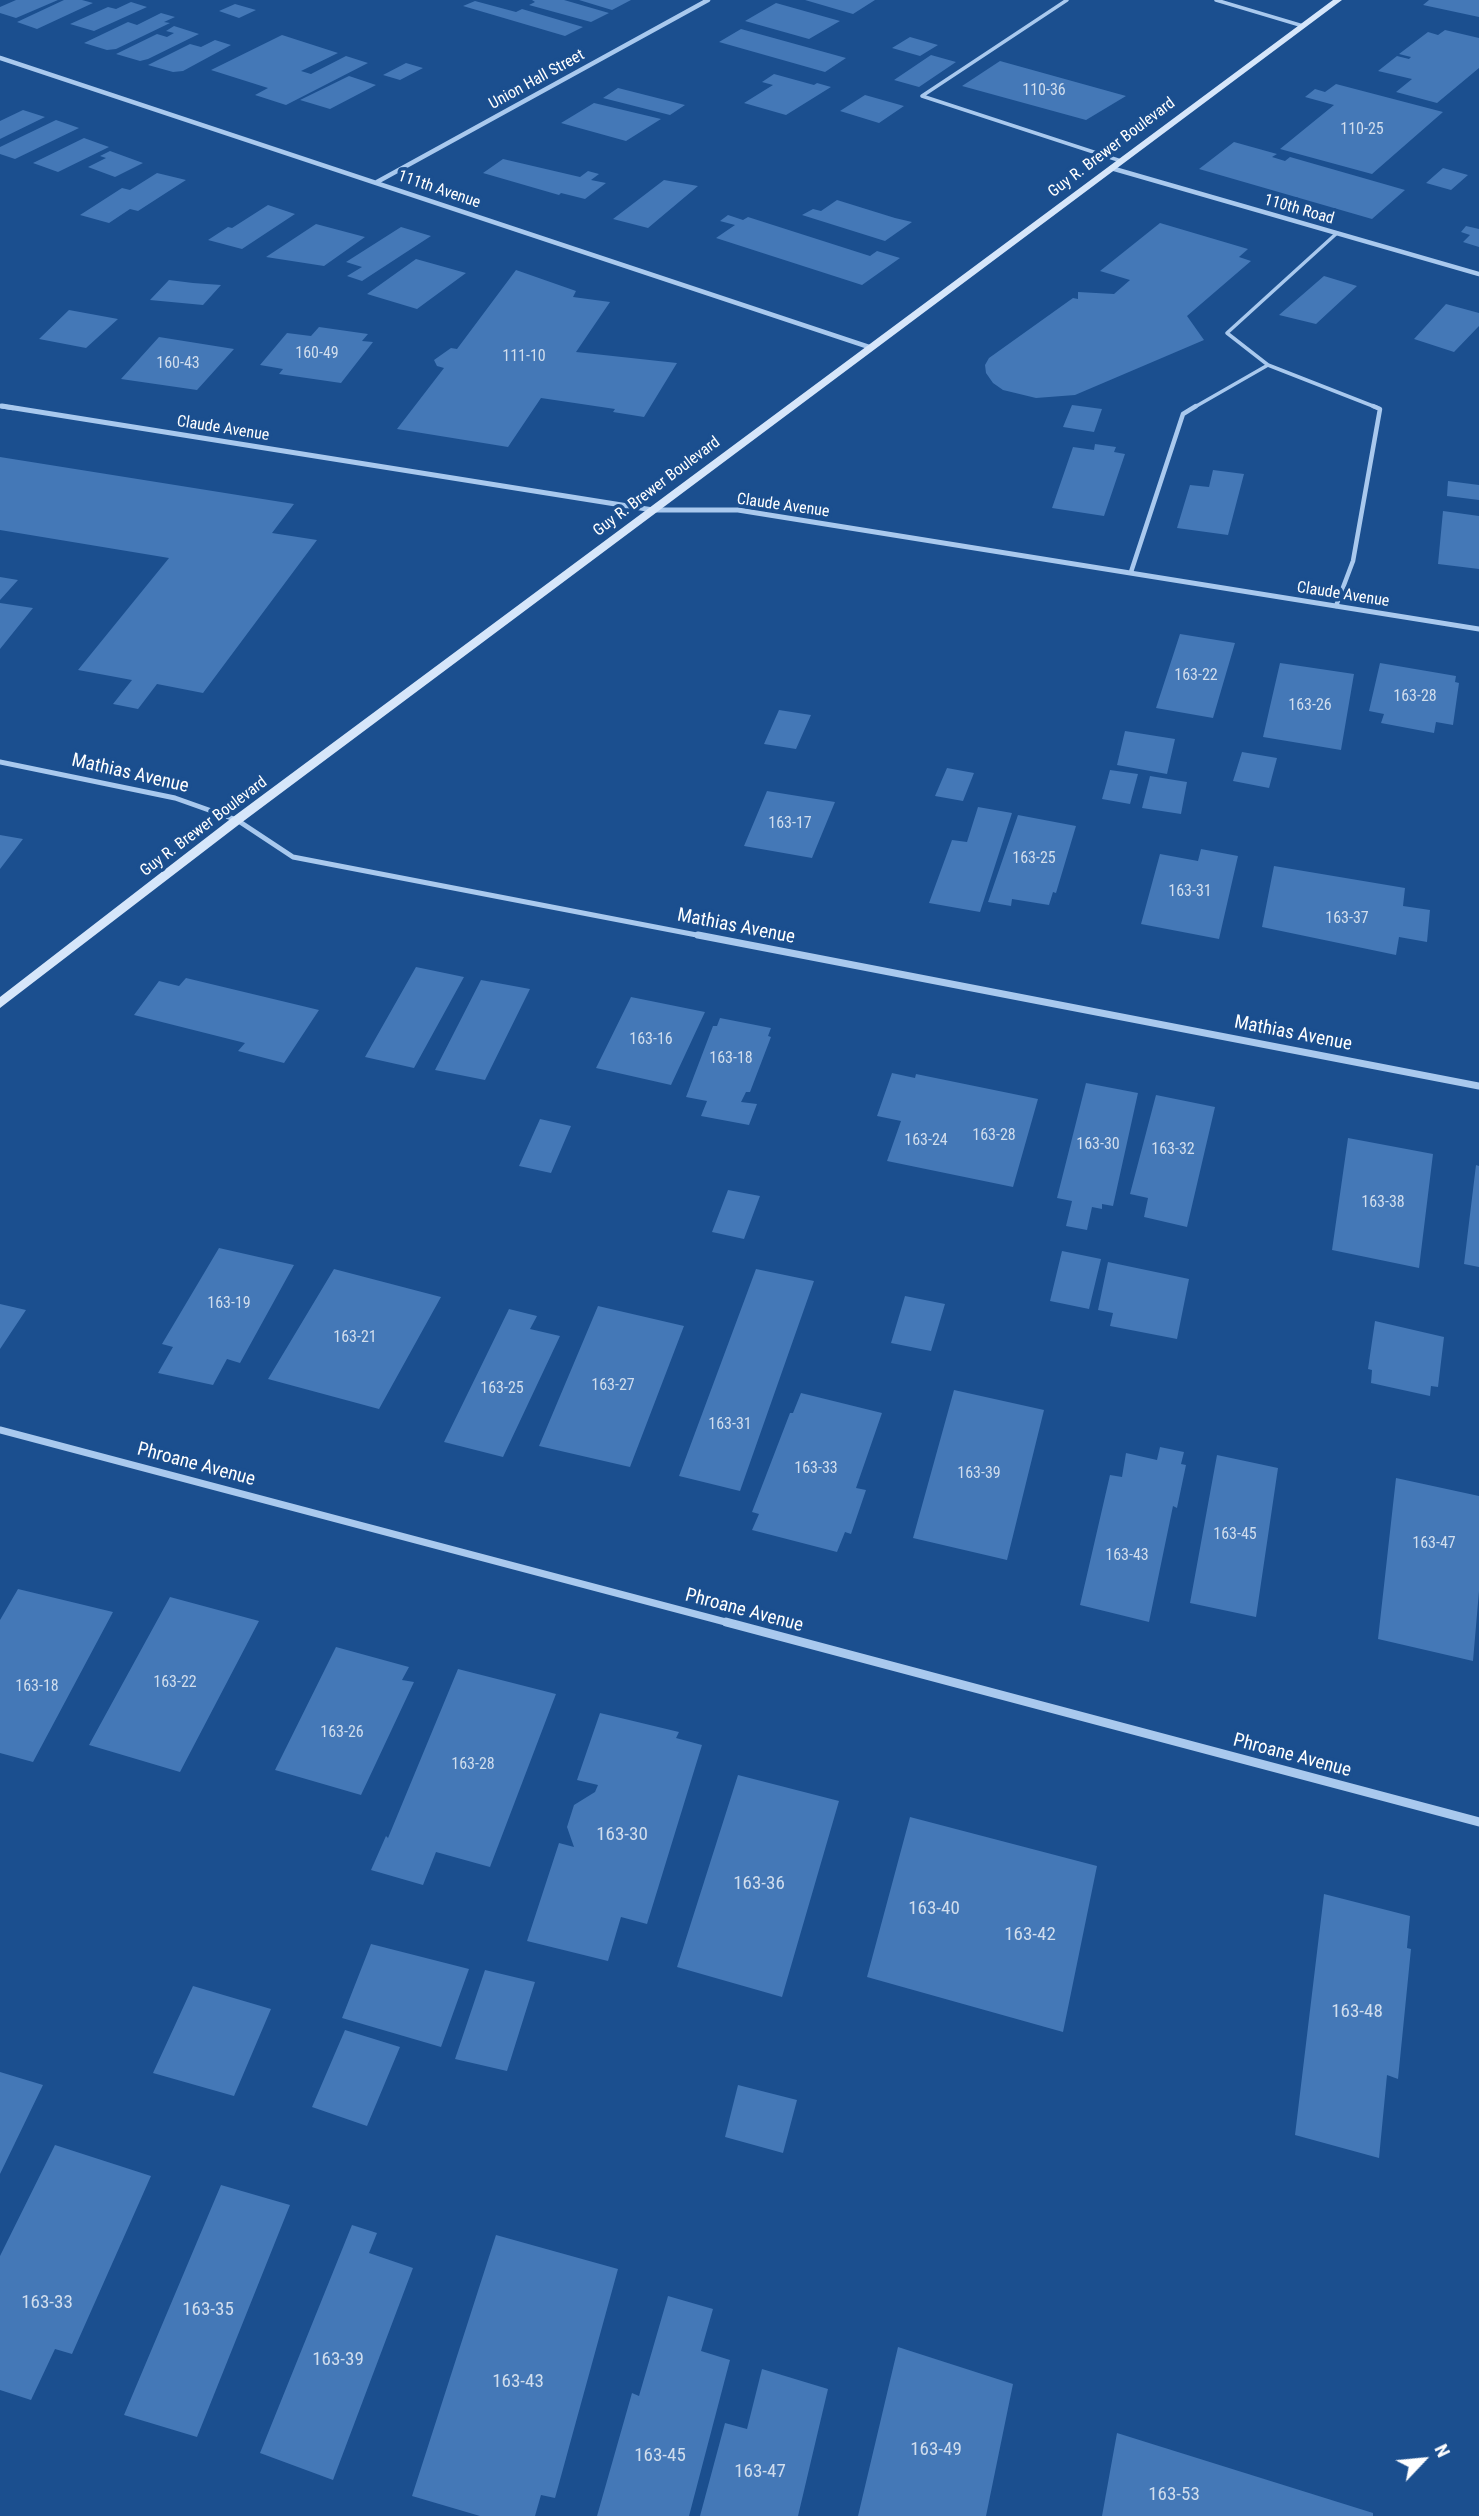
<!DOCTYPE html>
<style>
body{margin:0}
#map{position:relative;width:1479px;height:2516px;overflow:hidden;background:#1b4f8f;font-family:"Roboto Condensed",sans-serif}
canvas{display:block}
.north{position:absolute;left:1388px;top:2425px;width:70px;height:70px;-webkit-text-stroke:5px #1b4f8f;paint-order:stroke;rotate:64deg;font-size:19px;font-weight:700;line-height:28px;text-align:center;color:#fff}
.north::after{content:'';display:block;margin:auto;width:24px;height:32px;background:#fff;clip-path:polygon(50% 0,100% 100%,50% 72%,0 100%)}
</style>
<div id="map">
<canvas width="1479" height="2516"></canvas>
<div class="north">N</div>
</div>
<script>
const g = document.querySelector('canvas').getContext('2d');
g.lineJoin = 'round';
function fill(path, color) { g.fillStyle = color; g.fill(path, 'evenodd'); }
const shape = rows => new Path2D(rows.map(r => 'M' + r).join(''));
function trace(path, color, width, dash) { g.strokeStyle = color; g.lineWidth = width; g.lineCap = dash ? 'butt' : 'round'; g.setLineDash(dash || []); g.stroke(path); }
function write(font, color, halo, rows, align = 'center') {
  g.font = font + ' "Roboto Condensed",sans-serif'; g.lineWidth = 7; g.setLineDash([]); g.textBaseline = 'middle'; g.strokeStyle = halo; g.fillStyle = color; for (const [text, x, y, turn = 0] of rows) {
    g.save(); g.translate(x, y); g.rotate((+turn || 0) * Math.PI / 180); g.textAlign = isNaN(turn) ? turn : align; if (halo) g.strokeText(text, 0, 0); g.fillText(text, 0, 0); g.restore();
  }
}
fill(shape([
 [16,0,58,0,16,18,0,13,0,7],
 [64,0,82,0,93,3,37,29,17,22],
 [564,0,609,13,591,22,529,5,535,2,532,0],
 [579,0,631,0,612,10],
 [805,0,875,0,853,14],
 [1429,0,1479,0,1479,17,1423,5],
 [475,1,516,12,522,9,583,27,565,36,463,6],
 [131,2,147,7,94,31,70,24,108,7,116,9],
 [776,3,840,21,809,39,745,21],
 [235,4,256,10,239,18,219,11],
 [161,13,175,17,164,22,170,23,116,49,107,50,84,43,128,22,137,25],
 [174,26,199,34,148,59,140,61,116,54,157,34,167,37,174,33,166,31],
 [741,29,846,58,825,72,719,42],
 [1445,30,1479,38,1479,68,1437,103,1396,92,1412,79,1378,71,1397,56,1409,59,1411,57,1399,54,1428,32,1438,35],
 [282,35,338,53,301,71,311,74,346,56,368,63,286,105,255,95,268,88,211,70],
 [910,37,938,45,920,56,892,48],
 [215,40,231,45,183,71,173,72,148,65,190,44,201,47],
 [931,55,956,62,919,87,894,80],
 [1000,61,1126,96,1086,120,962,86],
 [406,63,423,68,400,80,383,75],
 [774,74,814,85,817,83,831,87,786,115,744,103,773,85,762,82],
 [349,76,376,85,330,109,300,100],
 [1336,84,1443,112,1372,174,1280,149,1334,105,1305,97,1315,89,1325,92],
 [618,88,685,105,670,115,603,98],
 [865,95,904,106,879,123,840,111],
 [594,103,661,119,626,141,561,123],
 [23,110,45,117,0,139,0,121],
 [56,120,79,128,15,159,0,154,0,147],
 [84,138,109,147,58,172,33,163],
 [1234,142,1277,154,1272,157,1285,161,1290,157,1405,190,1372,219,1199,169],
 [110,151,143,163,115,177,88,167,106,158,100,156],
 [503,159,580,177,588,171,599,174,591,180,606,183,585,199,561,193,559,195,483,173],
 [1443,168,1468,175,1451,190,1426,183],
 [157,173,186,180,138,211,130,209,109,223,80,215,122,188,130,190],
 [664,180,698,186,648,228,613,219],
 [837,200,895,218,912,222,885,241,802,215,813,209,821,211],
 [268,205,295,214,242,249,208,240,228,227,232,228],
 [728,215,743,220,748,217,870,256,877,251,900,258,862,285,716,238,735,225,720,221],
 [1160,223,1248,249,1239,257,1251,261,1187,316,1204,340,1075,395,1036,398,1003,390,993,383,986,373,985,365,989,358,1073,298,1078,299,1078,292,1114,294,1130,280,1100,271],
 [316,224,365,237,324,266,266,257],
 [1466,226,1479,229,1479,247,1463,242,1470,235,1461,232],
 [401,227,431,236,362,281,347,276,362,267,346,262],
 [416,259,466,273,417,309,367,294],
 [516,270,576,291,573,297,610,302,576,352,677,363,644,417,613,412,615,409,541,398,508,447,397,429,444,368,437,366,434,360,451,348,457,349],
 [1324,276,1357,286,1316,324,1279,315],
 [169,280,193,283,221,285,203,305,150,300],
 [1446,304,1479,313,1479,326,1454,352,1414,339],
 [69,310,118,319,86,348,39,339],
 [319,327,368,334,362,341,373,342,341,383,279,374,283,369,260,365,287,333,311,336],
 [159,337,234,349,197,390,121,379],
 [1072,405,1102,409,1094,432,1063,427],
 [1095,444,1116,447,1114,452,1125,454,1104,516,1052,508,1073,447,1094,450],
 [0,457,294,504,272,533,317,540,203,693,157,684,138,709,113,704,132,680,78,670,169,558,0,530],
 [1213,470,1244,474,1228,535,1177,528,1190,485,1209,487],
 [1448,481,1479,485,1479,500,1447,496],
 [1443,511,1479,516,1479,569,1438,564],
 [0,577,18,580,0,600],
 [0,603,33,608,0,649],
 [1180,634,1235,643,1213,718,1156,708],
 [1280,663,1354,674,1341,750,1263,737],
 [1380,663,1456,676,1455,682,1459,683,1453,725,1436,722,1434,733,1381,723,1384,714,1369,711],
 [779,710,811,715,796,749,764,744],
 [1125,731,1175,739,1167,774,1117,765],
 [1242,752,1277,758,1269,788,1233,781],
 [947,768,974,773,963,801,935,796],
 [1110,770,1138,774,1130,804,1102,799],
 [1150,776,1187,782,1181,814,1142,808],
 [767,791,835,802,812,858,744,846],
 [978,807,1012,813,980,912,929,903,952,840,967,842],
 [1018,815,1076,826,1056,893,1053,892,1049,905,1012,899,1011,906,988,902],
 [0,835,23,839,0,869],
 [1201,849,1238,856,1219,939,1141,924,1160,854,1198,861],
 [1274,866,1405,888,1403,906,1430,910,1427,942,1399,937,1396,955,1262,927],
 [416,967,464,977,414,1068,365,1057],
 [186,978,319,1010,284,1063,238,1051,245,1043,134,1015,159,981,179,986],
 [481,980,530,989,485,1080,435,1070],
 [631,997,705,1012,671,1085,596,1068],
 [720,1018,771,1028,768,1036,771,1037,750,1092,746,1092,741,1102,757,1104,749,1125,701,1116,707,1101,686,1097,713,1026,717,1026],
 [892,1073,915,1078,916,1074,1038,1099,1013,1187,887,1161,901,1121,877,1116],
 [1086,1083,1138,1093,1113,1206,1102,1204,1102,1209,1092,1207,1087,1230,1066,1226,1072,1201,1057,1198],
 [1156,1095,1215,1107,1187,1227,1144,1217,1148,1198,1130,1194],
 [540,1119,571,1126,551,1173,519,1166],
 [1348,1138,1433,1154,1419,1268,1332,1250],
 [1476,1165,1479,1166,1479,1267,1464,1264],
 [728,1190,760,1196,744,1239,712,1232],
 [219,1248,294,1265,240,1363,227,1359,213,1385,158,1373,173,1347,162,1344],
 [1062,1251,1101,1259,1089,1309,1050,1301],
 [1108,1262,1189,1279,1177,1339,1110,1326,1113,1313,1098,1310],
 [334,1269,441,1297,379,1409,268,1379],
 [756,1269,814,1281,740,1491,679,1476],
 [905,1296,945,1304,931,1351,891,1343],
 [0,1304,26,1310,0,1349],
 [598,1306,684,1326,630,1467,539,1446],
 [509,1309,537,1316,530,1329,560,1336,503,1457,444,1442],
 [1375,1321,1444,1337,1438,1387,1431,1386,1430,1396,1371,1383,1372,1370,1368,1369],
 [954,1390,1044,1410,1007,1560,913,1538],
 [801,1393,882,1413,856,1488,866,1490,851,1534,845,1532,837,1552,752,1530,759,1514,752,1512,790,1413,793,1413],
 [1160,1447,1184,1452,1181,1464,1186,1465,1177,1508,1173,1506,1149,1622,1080,1605,1110,1475,1122,1477,1126,1453,1157,1460],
 [1217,1455,1278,1468,1256,1617,1190,1603],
 [1396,1478,1479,1496,1479,1591,1473,1661,1378,1639],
 [18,1589,113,1612,33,1762,0,1753,0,1620],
 [170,1597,259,1621,180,1772,89,1745],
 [336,1647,409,1667,402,1680,414,1682,361,1795,275,1770],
 [458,1669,556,1694,490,1867,436,1852,423,1885,371,1870,386,1836,388,1838],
 [600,1713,679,1732,676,1738,702,1745,647,1924,621,1917,608,1961,527,1941,559,1843,574,1847,567,1827,574,1805,595,1792,598,1785,577,1780],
 [738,1775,839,1801,782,1997,677,1967],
 [910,1817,1097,1866,1063,2032,867,1977],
 [1324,1894,1410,1916,1407,1948,1411,1949,1398,2079,1387,2075,1379,2158,1295,2135],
 [371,1944,469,1969,441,2047,342,2018],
 [485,1970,535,1982,507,2071,455,2059],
 [193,1986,271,2009,234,2096,153,2073],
 [345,2030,400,2047,367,2126,312,2107],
 [0,2072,43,2085,0,2174],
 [738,2085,797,2100,783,2153,725,2137],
 [55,2145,151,2176,72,2354,55,2349,31,2400,0,2390,0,2256],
 [221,2185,290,2205,197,2437,124,2415],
 [352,2225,377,2233,369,2253,413,2268,333,2480,260,2453],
 [496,2235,618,2269,555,2498,541,2495,535,2516,480,2516,412,2496],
 [668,2296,713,2309,701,2351,730,2360,689,2516,597,2516,632,2393,639,2396],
 [898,2347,1013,2384,986,2516,858,2516],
 [762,2369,828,2389,798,2516,700,2516,725,2423,747,2429],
 [1117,2433,1373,2513,1373,2516,1102,2516]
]), '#4478b7');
trace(shape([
 [1067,0,922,96,1121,161],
 [1216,0,1303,26],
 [1337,233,1227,333,1268,365,1378,408],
 [1193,408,1268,365]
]), '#a9c9ee', 3.5);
trace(shape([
 [1131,572,1183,414,1196,406],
 [1336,606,1353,561,1380,409,1373,406]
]), '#a9c9ee', 4.5);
trace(shape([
 [0,58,869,347],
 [1111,168,1479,274],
 [377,182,708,0],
 [0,406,13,408]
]), '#a9c9ee', 4.5);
trace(shape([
 [2,406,653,510,738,510,1479,629],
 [0,762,175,798,237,820,293,857,707,937]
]), '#a9c9ee', 5);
trace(shape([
 [698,935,1479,1086],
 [0,1430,733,1624]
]), '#a9c9ee', 7);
trace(shape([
 [726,1622,1479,1822]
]), '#a9c9ee', 9);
fill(shape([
 [1333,0,1342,0,241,823,0,1008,0,997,233,817,1333,0]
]), '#d6e6fa');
write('16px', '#fff', '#1b4f8f', [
 ["Union Hall Street",537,80,-29],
 ["Guy R. Brewer Boulevard",1112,148,-37],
 ["111th Avenue",439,190,19],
 ["110th Road",1299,210,16],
 ["Claude Avenue",223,429,9],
 ["Guy R. Brewer Boulevard",657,487,-37],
 ["Claude Avenue",783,506,8],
 ["Claude Avenue",1343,595,9],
 ["Guy R. Brewer Boulevard",204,827,-37]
]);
write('16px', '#d0dded', null, [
 ["110-36",1044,91],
 ["110-25",1362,130],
 ["160-49",317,354],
 ["111-10",524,357],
 ["160-43",178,364],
 ["163-22",1196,676],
 ["163-28",1415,697],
 ["163-26",1310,706],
 ["163-17",790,824],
 ["163-25",1034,859],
 ["163-31",1190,892],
 ["163-37",1347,919],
 ["163-16",651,1040],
 ["163-18",731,1059],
 ["163-28",994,1136],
 ["163-24",926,1141],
 ["163-30",1098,1145],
 ["163-32",1173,1150],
 ["163-38",1383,1203],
 ["163-19",229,1304],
 ["163-21",355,1338],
 ["163-27",613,1386],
 ["163-25",502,1389],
 ["163-31",730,1425],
 ["163-33",816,1469],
 ["163-39",979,1474],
 ["163-45",1235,1535],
 ["163-47",1434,1544],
 ["163-43",1127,1556],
 ["163-22",175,1683],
 ["163-18",37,1687],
 ["163-26",342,1733],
 ["163-28",473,1765]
]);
write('19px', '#fff', '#1b4f8f', [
 ["Mathias Avenue",130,774,13],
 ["Mathias Avenue",736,927,11],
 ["Mathias Avenue",1293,1034,11],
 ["Phroane Avenue",196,1465,15],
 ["Phroane Avenue",744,1611,15],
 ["Phroane Avenue",1292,1756,15]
]);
write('19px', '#d0dded', null, [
 ["163-30",622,1835],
 ["163-36",759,1884],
 ["163-40",934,1909],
 ["163-42",1030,1935],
 ["163-48",1357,2012],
 ["163-33",47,2303],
 ["163-35",208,2310],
 ["163-39",338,2360],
 ["163-43",518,2382],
 ["163-49",936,2450],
 ["163-45",660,2456],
 ["163-47",760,2472],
 ["163-53",1174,2495]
]);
</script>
